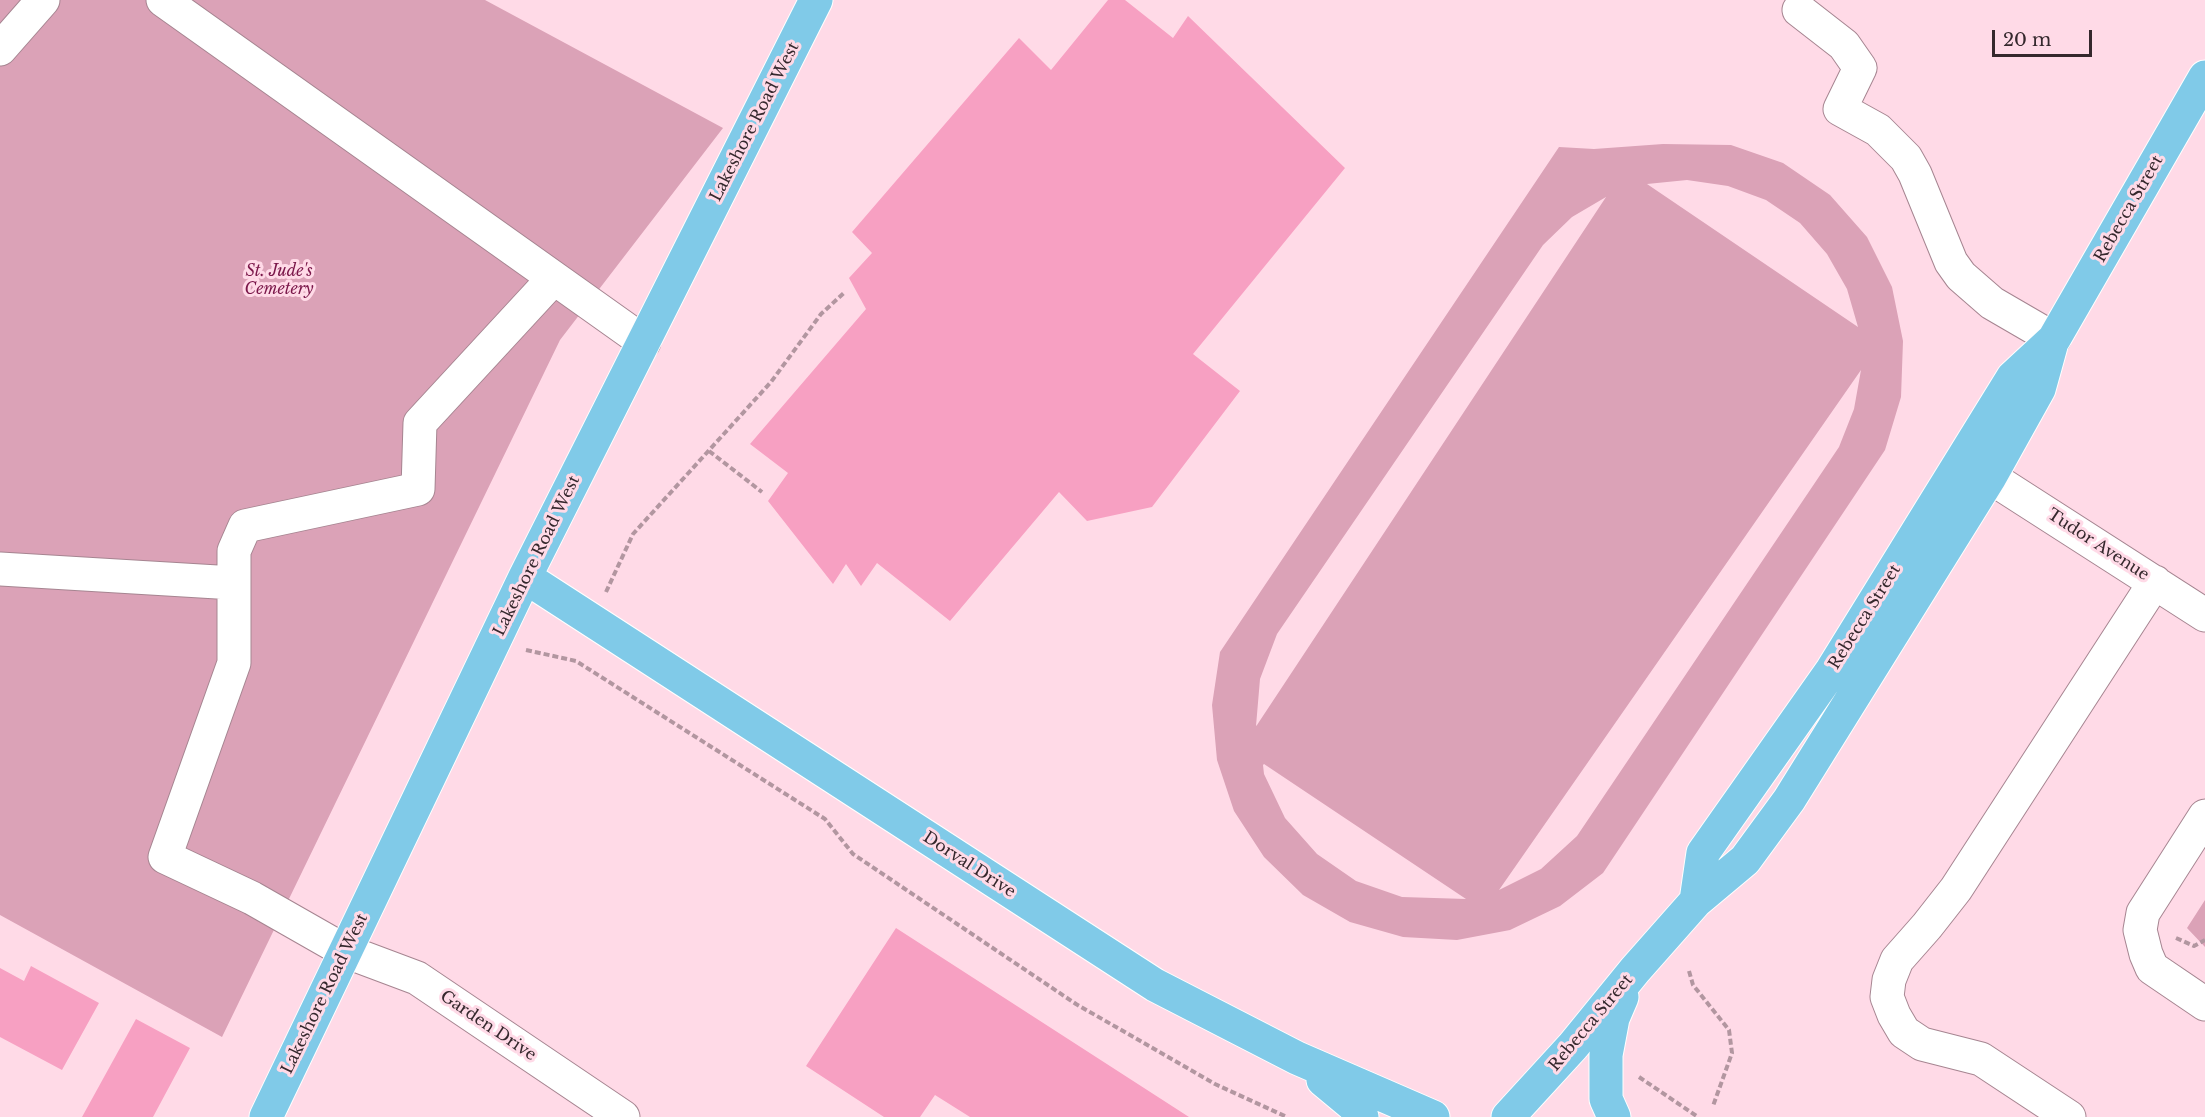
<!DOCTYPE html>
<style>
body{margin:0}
#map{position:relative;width:2205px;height:1117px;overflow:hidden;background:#ffdae7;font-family:"Libre Baskerville",serif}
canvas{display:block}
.scale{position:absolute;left:1992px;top:30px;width:100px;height:27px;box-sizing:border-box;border:3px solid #35282d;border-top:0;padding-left:8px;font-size:18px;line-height:21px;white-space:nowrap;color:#35282d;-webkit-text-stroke:4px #ffdae7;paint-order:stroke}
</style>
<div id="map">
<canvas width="2205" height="1117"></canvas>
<div class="scale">20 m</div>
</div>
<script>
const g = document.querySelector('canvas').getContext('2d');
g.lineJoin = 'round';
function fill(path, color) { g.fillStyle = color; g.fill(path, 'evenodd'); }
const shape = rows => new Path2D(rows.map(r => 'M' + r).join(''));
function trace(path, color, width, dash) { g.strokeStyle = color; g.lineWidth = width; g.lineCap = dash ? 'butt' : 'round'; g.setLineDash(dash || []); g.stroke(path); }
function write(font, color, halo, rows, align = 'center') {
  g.font = font + ' "Libre Baskerville",serif'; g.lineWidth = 6; g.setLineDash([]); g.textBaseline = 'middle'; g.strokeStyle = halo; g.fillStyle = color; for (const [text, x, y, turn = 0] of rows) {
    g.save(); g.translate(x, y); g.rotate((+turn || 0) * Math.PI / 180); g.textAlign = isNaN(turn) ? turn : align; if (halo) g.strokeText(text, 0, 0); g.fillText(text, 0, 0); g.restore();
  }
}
fill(shape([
 [0,0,485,0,723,128,560,340,222,1037,0,915],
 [1663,144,1731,145,1783,163,1830,195,1867,237,1892,287,1903,341,1901,397,1885,450,1603,873,1560,906,1510,930,1457,940,1403,937,1350,922,1303,895,1264,857,1234,811,1217,760,1212,705,1220,652,1559,147,1594,149],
 [1687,180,1728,186,1766,200,1800,223,1827,254,1847,289,1858,327,1647,184],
 [1606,197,1257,725,1256,726,1260,679,1277,634,1543,245,1572,217],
 [1861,370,1854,409,1839,447,1577,836,1541,869,1499,890],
 [1263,765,1264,764,1466,899,1402,897,1356,881,1317,854,1285,818,1264,774],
 [2205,900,2205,947,2187,928]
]), '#dba2b7');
fill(shape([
 [1108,0,1125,0,1173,38,1188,16,1345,168,1193,354,1240,391,1152,507,1087,521,1059,492,950,621,877,563,861,586,846,564,833,584,768,501,788,473,750,444,866,309,849,278,872,253,852,232,1019,38,1051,70],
 [896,928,1189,1117,970,1117,935,1095,920,1117,884,1117,806,1066],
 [31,966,99,1003,62,1070,0,1037,0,968,24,981],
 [136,1019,190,1048,153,1117,82,1117]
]), '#f7a0c2');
const minor = shape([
 [163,0,644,342],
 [1799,10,1844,45,1860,68,1840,109,1878,130,1906,158,1915,174,1951,262,1961,276,1992,303,2054,339],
 [0,49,43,0],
 [553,279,420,423,418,489,245,526,234,551,234,663,165,857,252,898,345,951,417,978,623,1117],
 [1990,477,2205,615],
 [0,569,234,583],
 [2205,816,2143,913,2140,930,2146,954,2152,968,2205,1004],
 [2069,1117,1981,1059,1922,1044,1904,1032,1894,1015,1887,997,1889,980,1897,960,1927,926,1956,889,2155,582]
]);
const major = shape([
 [525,577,1155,985,1297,1058,1433,1117],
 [1696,901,1703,853,1832,670,2013,377,2054,339,2205,77],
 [1323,1080,1353,1105,1362,1117],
 [266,1117,525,577,816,0],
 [1508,1117,1573,1046,1635,970,1696,901,1745,860,1789,800,1990,477,2039,389,2052,342],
 [1614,1117,1606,1099,1606,1055,1613,1018,1622,997]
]);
trace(minor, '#a68591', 35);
trace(major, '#fff', 35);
trace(shape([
 [709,451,762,492],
 [606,592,633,534,771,382,821,314,845,292],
 [526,650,576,661,825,819,853,854,1076,1004,1215,1084,1287,1117],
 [2176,938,2194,946,2205,940],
 [1689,971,1693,985,1729,1030,1732,1053,1713,1106],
 [1639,1077,1698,1117]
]), '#b296a0', 4, [6, 3]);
trace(minor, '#fff', 33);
trace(major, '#80cae8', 33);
write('16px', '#35282d', '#ffdae7', [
 ["Lakeshore Road West",755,122,-63],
 ["Rebecca Street",2129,209,-60],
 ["Tudor Avenue",2098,545,33],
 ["Lakeshore Road West",537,556,-64],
 ["Rebecca Street",1865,617,-58],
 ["Dorval Drive",969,865,33],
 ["Lakeshore Road West",325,994,-64],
 ["Rebecca Street",1591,1023,-50],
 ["Garden Drive",488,1026,34]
]);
write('italic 16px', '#7a1649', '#ffdae7', [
 ["St. Jude's",279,271],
 ["Cemetery",279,289]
]);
</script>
